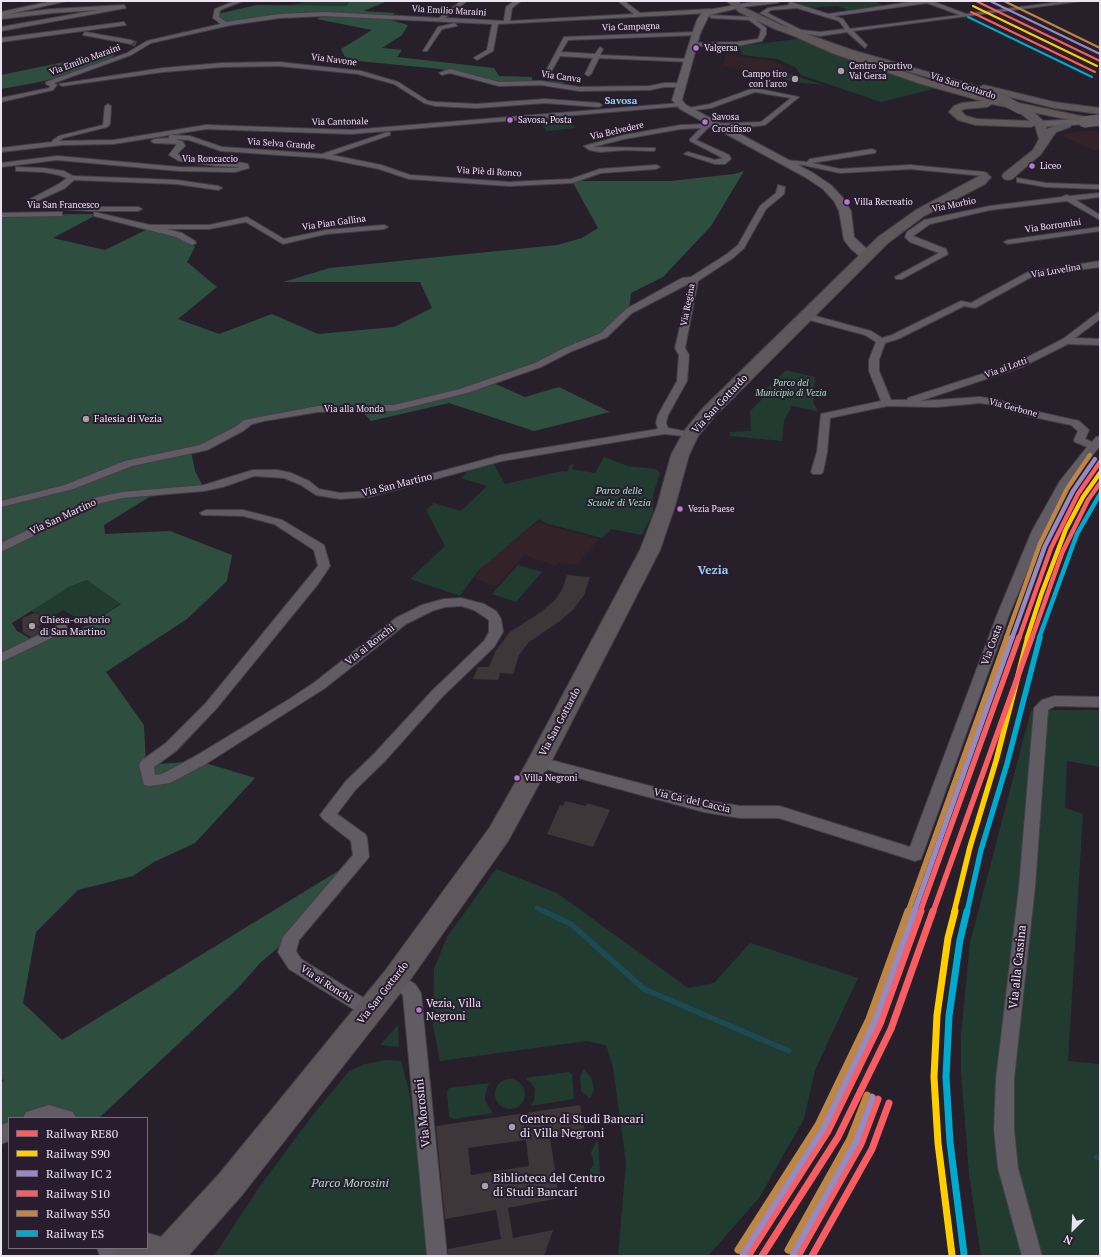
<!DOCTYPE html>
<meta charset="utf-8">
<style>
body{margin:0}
#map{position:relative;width:1101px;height:1257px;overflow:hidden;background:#27202a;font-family:"PT Serif",serif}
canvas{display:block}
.frame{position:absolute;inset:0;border:2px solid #ede4f1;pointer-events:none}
.legend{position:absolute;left:8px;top:1117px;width:140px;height:132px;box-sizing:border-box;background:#291c2e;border:1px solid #776c7c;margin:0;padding:5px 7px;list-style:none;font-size:12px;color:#ede4f1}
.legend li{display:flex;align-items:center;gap:8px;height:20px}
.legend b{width:20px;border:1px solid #776c7c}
.north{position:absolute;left:1053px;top:1209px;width:40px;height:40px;-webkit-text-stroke:3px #291c2e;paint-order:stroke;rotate:204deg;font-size:11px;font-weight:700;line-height:16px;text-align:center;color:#ede4f1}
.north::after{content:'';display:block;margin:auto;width:14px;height:18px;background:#ede4f1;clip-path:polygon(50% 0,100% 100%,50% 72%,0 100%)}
</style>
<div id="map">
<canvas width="1101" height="1257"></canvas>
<div class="frame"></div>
<ul class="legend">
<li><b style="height:5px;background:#f95d62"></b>Railway RE80</li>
<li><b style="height:5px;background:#ffce00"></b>Railway S90</li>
<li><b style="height:5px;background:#968ac4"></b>Railway IC 2</li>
<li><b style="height:5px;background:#f95d62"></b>Railway S10</li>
<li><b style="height:5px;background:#be8644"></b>Railway S50</li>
<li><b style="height:5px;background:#00a9ce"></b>Railway ES</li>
</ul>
<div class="north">N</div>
</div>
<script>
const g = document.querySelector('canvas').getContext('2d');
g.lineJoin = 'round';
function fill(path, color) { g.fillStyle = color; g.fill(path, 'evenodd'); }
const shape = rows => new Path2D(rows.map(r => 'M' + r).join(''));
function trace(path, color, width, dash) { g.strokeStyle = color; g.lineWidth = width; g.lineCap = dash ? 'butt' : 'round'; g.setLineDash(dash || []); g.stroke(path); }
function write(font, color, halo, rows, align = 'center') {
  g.font = font + ' "PT Serif",serif'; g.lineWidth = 4; g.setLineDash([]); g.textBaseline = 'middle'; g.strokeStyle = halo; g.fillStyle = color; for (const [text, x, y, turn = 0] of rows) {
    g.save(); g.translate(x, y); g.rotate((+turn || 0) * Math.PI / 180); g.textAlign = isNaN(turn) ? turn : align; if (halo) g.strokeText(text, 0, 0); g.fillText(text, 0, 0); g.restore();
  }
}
fill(shape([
 [725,55,772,61,785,67,789,74,775,77,723,66],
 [1082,131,1093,131,1100,134,1100,149,1094,150,1060,135],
 [537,523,599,539,577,565,559,562,557,566,524,555,496,586,473,578,501,549]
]), '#332329');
fill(shape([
 [312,1,349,1,347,6,285,6],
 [803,1,880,1,876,2,886,6,848,10,837,6,811,8,792,3],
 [798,39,933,89,881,102,801,75,795,67,777,59,742,55,739,46],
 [790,74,824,85,792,82,777,77],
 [565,116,576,128,547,131,537,119],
 [786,370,815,377,813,402,818,411,792,406,784,421,782,441,730,436,730,432,751,431,750,411,762,399,763,392],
 [604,457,628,466,656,469,660,473,653,495,653,513,642,535,611,529,602,538,545,523,539,519,477,572,460,596,410,579,445,546,426,510,434,503,461,511,487,486,461,478,466,473,465,468,492,461,505,484,562,471,567,472,570,465,574,464,572,469,595,473],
 [518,565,542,572,516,602,492,594],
 [87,580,121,603,89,625,63,610,47,620,30,610,69,587],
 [1031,710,1100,710,1100,767,1067,761,1065,808,1083,814,1068,1061,1100,1064,1100,1256,981,1256,969,1174,961,1072,961,1035,970,943],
 [496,869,557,893,688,988,714,983,750,943,858,978,815,1070,804,1119,759,1198,708,1256,618,1256,626,1163,613,1067,606,1045,586,1041,440,1061,433,1026,434,969,447,937],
 [398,1025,399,1047,380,1045],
 [386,1060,401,1061,409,1091,432,1256,214,1256,260,1186,312,1116,349,1071,365,1064],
 [584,1069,591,1077,594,1090,590,1098,581,1091,580,1077],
 [569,1072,572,1074,574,1099,531,1106,534,1100,535,1089,531,1083,525,1078],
 '495 1094a15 15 0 1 1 30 0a15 15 0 1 1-30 0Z',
 [489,1083,485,1095,485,1101,493,1113,454,1119,449,1117,447,1092,449,1088],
 [598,1139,600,1175,590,1175,590,1169,594,1165,591,1152]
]), '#213b30');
fill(shape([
 [349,1,388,1,363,11,395,13,387,19,408,25,402,35,382,48,402,50,397,57,494,68,499,76,532,77,532,80,565,82,555,85,519,81,500,82,440,69,358,61,345,57,341,49,372,30,317,19,324,15,301,14,225,24,217,20,218,14,256,5,347,6],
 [115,54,111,59,67,75,40,82,1,89,1,75,88,57],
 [744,171,711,226,663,277,631,293,629,311,604,335,491,382,525,397,559,387,610,412,534,431,449,403,371,421,360,409,318,409,263,418,191,451,195,471,204,488,156,493,104,525,105,534,170,531,232,555,227,581,187,619,106,672,144,725,146,765,199,761,255,778,195,843,154,862,133,876,78,890,36,932,23,1003,62,1040,361,857,291,937,261,962,238,988,99,1118,9,1118,9,1131,1,1135,1,1084,4,1080,1,1079,1,215,98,214,53,238,105,250,152,227,192,243,195,247,187,262,217,287,178,319,219,334,272,314,318,334,394,327,432,308,420,282,283,282,330,268,557,245,582,238,598,228,572,181,670,181,734,174],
 [87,580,121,604,89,625,38,643,17,631,12,623,69,587]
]), '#2e4f40');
trace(shape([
 [537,908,545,912]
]), '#1d4a53', 4.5);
trace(shape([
 [543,911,571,924,644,989,789,1051],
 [1097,1157,1100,1158]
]), '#1d4a53', 5.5);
fill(shape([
 [567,575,590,577,584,595,574,609,560,621,529,642,519,655,513,674,500,673,498,680,473,679,478,667,489,667,496,650,510,632,541,612,555,600,562,590],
 [35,613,47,620,37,627,44,631,31,637,23,632,22,618],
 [565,801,586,806,587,803,610,810,593,847,547,834,560,805,563,806],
 [580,1105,585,1132,550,1137,559,1198,508,1208,513,1238,553,1230,544,1256,448,1256,448,1249,501,1239,496,1210,445,1219,436,1126],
 [526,1140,529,1166,471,1175,468,1148]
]), '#3f363a');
trace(shape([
 [131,42,136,44]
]), '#453d48', 6, [6, 3]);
const street = shape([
 [235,1,243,1,220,10,219,17,226,22,280,14,325,12,439,18,461,1,467,1,445,18,504,21,506,7,514,1,521,1,512,8,510,21,634,14,618,1,624,1,640,13,710,9,713,11,710,13,498,24,493,51,477,60,474,58,475,57,487,50,492,24,325,16,280,18,231,25,151,43,131,55,54,83,57,85,53,90,1,102,1,98,49,88,50,86,46,84,46,82,127,53,147,41,221,24,213,18,215,9,235,1],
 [917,1,932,1,966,14,1067,1,1082,1,853,31,867,45,865,48,847,32,820,36,800,33,760,13,768,8,790,5,788,4,791,2,828,14,917,1],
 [927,3,960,15,850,29,843,19,834,16,927,3],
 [797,8,839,21,845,29,820,32,801,30,767,13,771,10,797,8],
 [124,5,126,8,1,31,1,27,98,10,52,13,1,19,1,15,52,9,124,5],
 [709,15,752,17,766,28,766,34,762,41,737,46,691,46,693,43,737,42,758,39,760,34,761,29,749,20,711,18,709,15],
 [124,22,126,25,1,42,1,38,124,22],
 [455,23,457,26,442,29,427,51,423,51,438,27,455,23],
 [85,32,131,40,134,42,131,44,83,35,85,32],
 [696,32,698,35,568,40,561,52,595,54,600,47,603,49,600,55,688,59,690,60,690,62,599,58,591,74,588,76,585,74,593,58,560,56,551,72,546,71,564,37,696,32],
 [279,62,361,71,398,82,428,101,435,102,477,104,545,99,599,103,602,105,599,107,545,103,477,108,435,106,424,103,394,84,358,74,279,66,222,67,163,72,62,86,59,84,163,68,222,63,279,62],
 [450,69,499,82,541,81,579,87,650,86,664,83,680,83,683,85,680,87,664,87,650,90,579,91,541,85,499,86,450,73,442,75,439,73,450,69],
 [754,88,799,97,765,125,739,128,709,127,696,140,729,155,731,159,725,164,715,164,684,154,688,152,715,160,723,158,690,141,690,139,701,128,681,129,624,139,593,147,655,148,655,150,653,151,625,150,600,152,589,150,584,146,624,135,681,125,761,122,791,98,755,92,711,108,686,111,683,109,710,104,754,88],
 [680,103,682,104,682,106,351,134,206,129,114,144,62,145,1,152,1,148,52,142,53,140,59,136,103,125,105,106,108,104,111,106,110,124,107,127,63,138,59,141,114,140,206,125,351,130,680,103],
 [388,132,390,133,390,135,332,155,381,165,410,175,509,182,571,179,600,169,656,165,660,167,656,169,601,173,572,183,509,186,409,179,379,169,323,158,221,151,189,140,175,139,183,142,185,146,177,154,184,157,218,162,238,162,248,164,249,168,235,172,179,171,57,160,1,167,1,163,57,156,179,167,235,168,240,167,218,166,179,161,169,155,177,144,154,143,151,141,154,139,169,138,169,136,171,135,190,136,222,147,322,154,388,132],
 [872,149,876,151,875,153,812,163,840,169,910,165,984,172,988,174,984,176,910,169,840,173,803,165,785,164,781,162,785,160,807,162,810,159,872,149],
 [16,167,43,168,64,171,73,176,176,180,218,186,222,188,218,190,176,184,74,180,65,188,35,202,92,207,138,207,142,209,138,211,92,211,46,208,28,205,27,201,59,184,67,178,59,175,43,172,19,171,16,171,16,167],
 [1017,178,1046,183,1100,185,1100,189,1046,187,1017,182,1017,178],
 [778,185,785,187,784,194,766,209,744,248,733,258,698,281,685,348,689,355,687,381,668,415,666,423,668,428,694,433,695,435,694,437,664,434,502,461,369,497,340,499,316,495,301,485,284,478,254,476,223,487,204,491,122,498,101,503,1,552,1,543,94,498,122,492,204,485,253,470,278,470,291,473,309,481,319,489,340,493,369,491,501,455,658,429,656,423,658,415,677,381,679,355,675,348,690,283,632,313,607,337,570,352,541,367,467,393,394,411,318,412,264,421,252,424,243,431,207,450,132,466,73,489,1,507,1,501,65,485,125,461,200,445,235,427,244,420,318,406,394,405,460,389,535,363,564,348,601,333,626,309,682,278,691,277,727,254,738,245,760,206,776,193,778,185],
 [1100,193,1100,197,1076,200,1100,215,1100,220,1067,201,990,210,930,224,913,236,946,249,948,254,902,279,896,279,895,277,939,253,910,242,905,237,907,232,924,220,990,206,1062,197,1066,195,1070,196,1100,193],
 [59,212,62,212,62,216,1,217,1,213,59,212],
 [94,212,150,225,209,225,247,217,284,239,326,230,384,225,388,227,384,229,326,234,283,244,246,222,209,229,167,229,182,233,195,241,196,243,192,245,176,237,94,216,94,212],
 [1100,227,1100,231,1008,244,1004,242,1008,240,1100,227],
 [1100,261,1100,267,1033,276,975,308,964,306,898,339,885,343,879,360,879,371,891,400,907,400,908,398,1016,363,1063,339,1100,311,1100,319,1075,338,1100,339,1100,345,1068,344,1022,367,920,401,980,397,995,399,1034,411,1079,421,1089,430,1085,439,1092,442,1096,437,1100,436,1100,446,1071,481,1044,531,1009,615,921,859,915,861,779,818,740,818,704,812,534,766,532,762,534,758,539,757,704,800,740,806,779,806,910,847,997,615,1032,531,1060,481,1087,447,1075,442,1074,440,1078,431,1071,425,1028,416,994,405,980,403,937,407,887,406,830,418,827,452,823,472,821,474,813,474,811,472,817,452,821,414,881,401,869,371,869,360,876,342,865,335,802,318,800,316,805,313,808,314,871,331,882,338,892,335,961,301,971,303,1028,272,1100,261],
 [206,510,243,510,282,520,324,545,330,566,318,584,216,709,176,751,154,767,155,775,162,774,194,757,288,700,315,682,396,618,422,605,444,599,461,598,484,604,496,611,501,619,503,632,494,647,442,697,384,762,356,789,337,814,365,834,367,838,369,857,299,940,296,951,301,959,375,1005,378,1011,375,1017,369,1019,289,969,278,952,283,937,353,855,351,841,323,819,320,815,323,811,346,781,374,754,432,691,484,641,489,632,489,620,474,610,461,606,445,607,432,611,406,624,325,688,204,765,170,783,149,786,144,785,139,765,141,761,166,743,206,703,318,566,314,550,274,524,243,516,202,515,200,513,206,510],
 [61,624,66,625,67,628,66,631,1,662,1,653,61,624],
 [1055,696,1100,697,1100,707,1055,706,1048,710,1035,887,1014,1079,1014,1130,1018,1168,1042,1256,1022,1256,998,1168,994,1130,996,1079,1019,887,1034,708,1042,700,1055,696],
 [395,972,415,984,421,993,447,1256,427,1256,403,995,389,984,386,979,389,974,395,972],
 [49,1105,73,1112,76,1118,23,1118,26,1112,49,1105],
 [9,1122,9,1141,1,1144,1,1125,9,1122],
 [97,1248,119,1248,122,1256,100,1256,97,1248]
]);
const secondary = shape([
 [52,1,67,1,1,16,1,12,52,1],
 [757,1,781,1,777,3,743,7,709,15,700,34,682,100,686,105,813,173,831,185,843,198,851,211,854,237,870,252,872,255,870,258,862,258,851,249,844,240,839,211,834,201,823,189,805,177,680,109,672,100,692,34,697,20,703,11,757,1],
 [1084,119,1087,120,1089,122,1087,124,1040,127,1035,124,1040,121,1084,119]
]);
const primary = shape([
 [727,1,738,1,745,8,781,25,852,50,980,87,984,85,1054,102,1100,108,1100,114,1054,108,1002,95,1002,99,994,99,952,84,846,54,775,29,739,12,727,1],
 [1020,106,1035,113,1044,122,1047,129,1066,122,1071,125,1070,127,1056,132,1041,154,1012,179,1008,180,1004,179,1002,176,1004,173,1033,150,1039,139,1035,125,1015,109,1020,106],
 [985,173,991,177,985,184,924,216,888,243,715,416,698,436,689,455,675,506,660,550,551,762,508,841,405,987,242,1195,188,1256,111,1256,115,1248,147,1248,147,1233,161,1237,220,1173,385,971,490,827,527,762,640,550,657,506,671,455,684,431,703,408,878,237,916,210,985,173]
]);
const highway = shape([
 [790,28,838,49,929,80,995,98,1100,120,1100,126,992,104,987,107,964,109,961,111,966,116,977,119,1031,121,1037,124,1031,127,976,125,958,120,949,112,954,106,962,103,982,101,921,84,832,53,787,33,787,29,790,28]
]);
trace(street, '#443e47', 2);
trace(secondary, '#443e47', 2);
trace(primary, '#443e47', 2);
trace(highway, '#443e47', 2);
fill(street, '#615c64');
fill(secondary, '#635e63');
fill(primary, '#5e575b');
fill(highway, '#615959');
const secondaryBridge = shape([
 [1084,122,1100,120]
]);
const primaryBridge = shape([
 [998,97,1020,109]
]);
trace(secondaryBridge, '#443e47', 12, []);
trace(primaryBridge, '#443e47', 10, []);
trace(secondaryBridge, '#635e63', 11);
trace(primaryBridge, '#5e575b', 10);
trace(shape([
 [976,1,1100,61]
]), '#f95d62', 2);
trace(shape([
 [1019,638,1051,548,1078,494,1100,462]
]), '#f95d62', 4.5);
trace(shape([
 [920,912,1019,637]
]), '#f95d62', 5.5);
trace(shape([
 [748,1256,828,1131,880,1024,921,911],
 [798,1256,861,1144,878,1099]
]), '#f95d62', 7);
trace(shape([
 [973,6,1097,66]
]), '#ffce00', 2);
trace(shape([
 [1027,638,1041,595,1066,529,1083,497,1100,473]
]), '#ffce00', 4.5);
trace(shape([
 [954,912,970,847,996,761,1028,637]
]), '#ffce00', 5.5);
trace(shape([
 [952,1255,938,1143,934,1077,937,1015,948,938,955,911]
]), '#ffce00', 7);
trace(shape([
 [990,1,1100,54]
]), '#968ac4', 2);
trace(shape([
 [1012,638,1045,546,1073,491,1095,459]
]), '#968ac4', 4.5);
trace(shape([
 [914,912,1012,637]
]), '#968ac4', 5.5);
trace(shape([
 [743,1253,823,1128,874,1022,914,911],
 [793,1253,856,1141,872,1097]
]), '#968ac4', 7);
trace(shape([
 [971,12,1095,72]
]), '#f95d62', 2);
trace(shape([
 [1032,638,1062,553,1088,500,1100,483]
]), '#f95d62', 4.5);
trace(shape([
 [933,912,1032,637]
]), '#f95d62', 5.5);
trace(shape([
 [762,1256,838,1137,891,1029,933,911],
 [812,1256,872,1149,889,1103]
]), '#f95d62', 7);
trace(shape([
 [1004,1,1100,48]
]), '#be8644', 2);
trace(shape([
 [1006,638,1040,544,1067,489,1090,455]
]), '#be8644', 4.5);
trace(shape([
 [908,912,1007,637]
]), '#be8644', 5.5);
trace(shape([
 [738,1250,818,1125,869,1019,908,911],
 [788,1250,850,1139,867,1095]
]), '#be8644', 7);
trace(shape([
 [968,17,1092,77]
]), '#00a9ce', 2);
trace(shape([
 [1039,638,1077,534,1100,494]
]), '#00a9ce', 4.5);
trace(shape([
 [967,912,981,850,1007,764,1040,637]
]), '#00a9ce', 5.5);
trace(shape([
 [964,1254,950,1142,946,1077,949,1016,960,940,967,911]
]), '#00a9ce', 7);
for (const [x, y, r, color] of [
 [696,48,3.5,"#ba77d6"],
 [841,71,4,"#a89fab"],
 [795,79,4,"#a89fab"],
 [510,120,3.5,"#ba77d6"],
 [705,122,3.5,"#ba77d6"],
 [1032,166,3.5,"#ba77d6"],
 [847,202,3.5,"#ba77d6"],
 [86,419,4,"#a89fab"],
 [680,509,3.5,"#ba77d6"],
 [32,626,4,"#a89fab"],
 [517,778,3.5,"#ba77d6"],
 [419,1010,3.5,"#ba77d6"],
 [512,1127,4,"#a89fab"],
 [485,1186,4,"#a89fab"]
]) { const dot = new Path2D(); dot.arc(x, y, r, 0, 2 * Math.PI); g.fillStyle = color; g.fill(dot); trace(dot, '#291c2e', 1.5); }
write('9px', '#ede4f1', '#291c2e', [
 ["Via Emilio Maraini",449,11,3],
 ["Via Campagna",631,27,-2],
 ["Via Emilio Maraini",85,60,-20],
 ["Via Navone",334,60,7],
 ["Via Canva",561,77,8],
 ["Via San Gottardo",963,86,18],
 ["Via Cantonale",340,122,-1],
 ["Via Belvedere",617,131,-13],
 ["Via Selva Grande",281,144,4],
 ["Via Roncaccio",210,159],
 ["Via Piè di Ronco",489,172,3],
 ["Via San Francesco",63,205],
 ["Via Morbio",954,205,-12],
 ["Via Pian Gallina",334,223,-8],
 ["Via Borromini",1053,226,-8],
 ["Via Luvelina",1056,271,-10],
 ["Via Regina",688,305,-79],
 ["Via ai Lotti",1006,368,-20],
 ["Via Gerbone",1013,408,15],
 ["Via alla Monda",354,409]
]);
write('9px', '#ede4f1', '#291c2e', [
 ["Valgersa",704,48],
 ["Savosa",712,117],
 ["Crocifisso",712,129],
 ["Savosa, Posta",518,120],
 ["Liceo",1040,166],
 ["Villa Recreatio",854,202],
 ["Vezia Paese",688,509],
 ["Villa Negroni",524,778]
], 'left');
write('9px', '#ede4f1', '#291c2e', [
 ["Centro Sportivo",849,66],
 ["Val Gersa",849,76],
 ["Campo tiro",787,74,"right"],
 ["con l'arco",787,84,"right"]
], 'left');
write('italic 9px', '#9fe4c2', '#291c2e', [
 ["Parco del",791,383],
 ["Municipio di Vezia",791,393]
]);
write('bold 10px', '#95d2f6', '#291c2e', [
 ["Savosa",621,101]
]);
write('10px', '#ede4f1', '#291c2e', [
 ["Via San Gottardo",720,404,-47],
 ["Via San Martino",397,485,-14],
 ["Via San Martino",63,517,-25],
 ["Via ai Ronchi",370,645,-38],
 ["Via Costa",992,645,-70],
 ["Via San Gottardo",560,722,-62],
 ["Via Ca' del Caccia",692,801,13],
 ["Via ai Ronchi",326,984,33],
 ["Via San Gottardo",383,993,-52]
]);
write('10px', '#ede4f1', '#291c2e', [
 ["Falesia di Vezia",94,419],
 ["Chiesa-oratorio",40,620],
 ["di San Martino",40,632]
], 'left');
write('italic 10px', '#9fe4c2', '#291c2e', [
 ["Parco delle",619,491],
 ["Scuole di Vezia",619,503]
]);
write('11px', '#ede4f1', '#291c2e', [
 ["Vezia, Villa",426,1004],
 ["Negroni",426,1017]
], 'left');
write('bold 12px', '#95d2f6', '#291c2e', [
 ["Vezia",713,571]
]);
write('12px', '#ede4f1', '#291c2e', [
 ["Via alla Cassina",1018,967,-84],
 ["Via Morosini",423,1113,-96]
]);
write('12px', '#ede4f1', '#291c2e', [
 ["Centro di Studi Bancari",520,1120],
 ["di Villa Negroni",520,1134],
 ["Biblioteca del Centro",493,1179],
 ["di Studi Bancari",493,1193]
], 'left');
write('italic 12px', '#9fe4c2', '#291c2e', [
 ["Parco Morosini",350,1184]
]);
</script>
